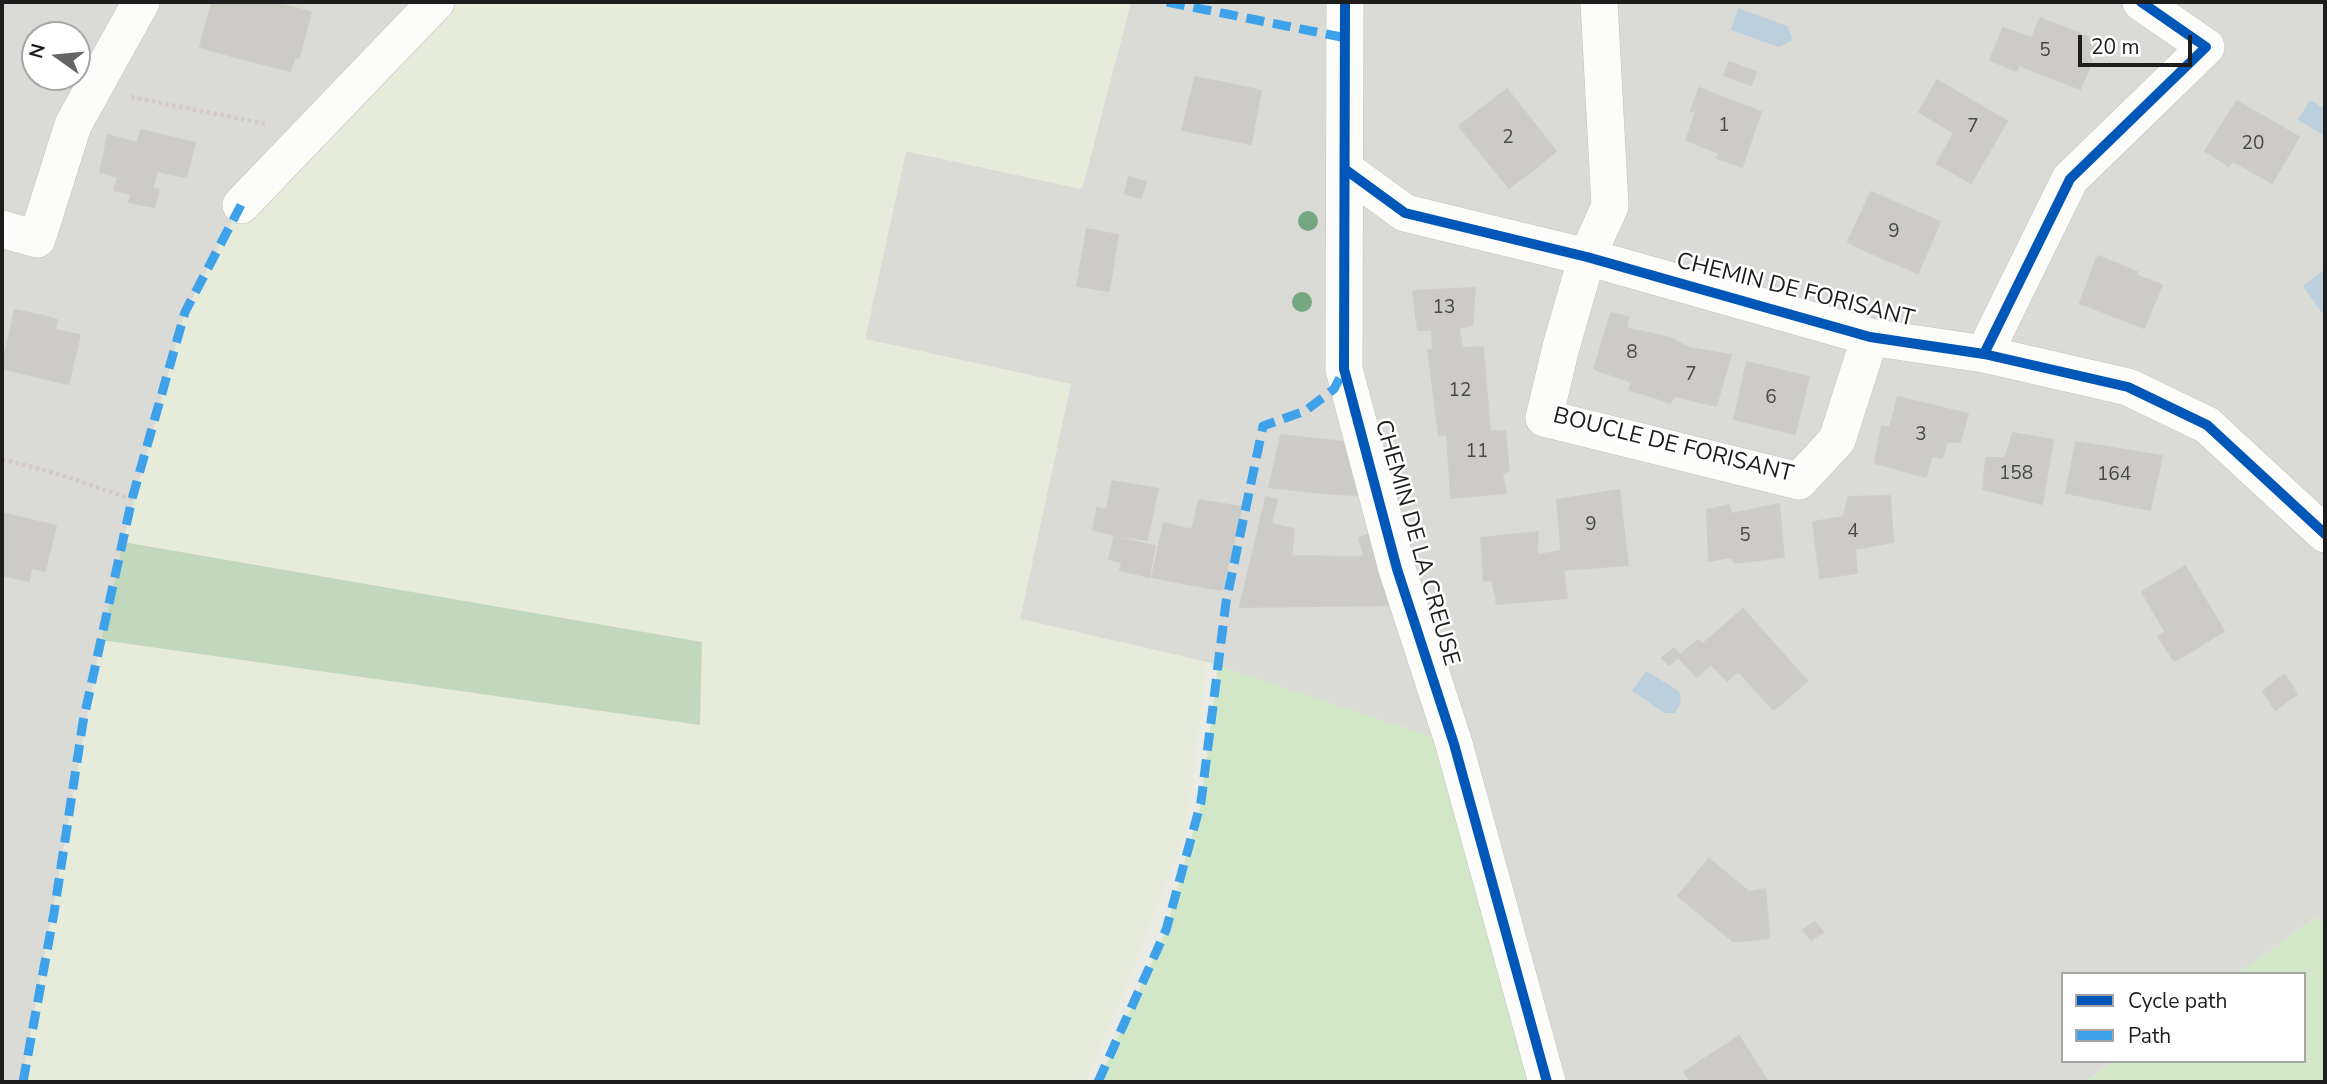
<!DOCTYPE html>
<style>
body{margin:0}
#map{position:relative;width:2327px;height:1084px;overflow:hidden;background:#ebebe6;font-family:"Nunito Sans",sans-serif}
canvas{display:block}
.frame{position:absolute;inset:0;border:4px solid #1d1d1d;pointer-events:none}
.legend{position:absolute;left:2061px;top:972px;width:245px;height:91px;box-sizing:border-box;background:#fff;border:2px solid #a5a5a5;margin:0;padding:9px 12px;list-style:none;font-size:21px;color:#1d1d1d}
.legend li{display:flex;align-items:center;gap:14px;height:35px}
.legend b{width:35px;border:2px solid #a5a5a5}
.north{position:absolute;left:21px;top:21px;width:70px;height:70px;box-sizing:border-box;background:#fff;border:2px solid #a5a5a5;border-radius:50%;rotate:285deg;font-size:19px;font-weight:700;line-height:28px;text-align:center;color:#1d1d1d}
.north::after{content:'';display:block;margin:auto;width:24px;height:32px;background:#656563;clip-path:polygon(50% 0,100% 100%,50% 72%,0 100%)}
.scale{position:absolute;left:2078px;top:35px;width:114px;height:32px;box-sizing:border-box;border:4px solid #1d1d1d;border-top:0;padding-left:9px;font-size:21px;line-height:24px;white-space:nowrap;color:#1d1d1d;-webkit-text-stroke:5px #fff;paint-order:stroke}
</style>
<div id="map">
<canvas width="2327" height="1084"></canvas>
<div class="frame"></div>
<ul class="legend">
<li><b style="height:9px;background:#0057b8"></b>Cycle path</li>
<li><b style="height:9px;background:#3da2ea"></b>Path</li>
</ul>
<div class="north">N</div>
<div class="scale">20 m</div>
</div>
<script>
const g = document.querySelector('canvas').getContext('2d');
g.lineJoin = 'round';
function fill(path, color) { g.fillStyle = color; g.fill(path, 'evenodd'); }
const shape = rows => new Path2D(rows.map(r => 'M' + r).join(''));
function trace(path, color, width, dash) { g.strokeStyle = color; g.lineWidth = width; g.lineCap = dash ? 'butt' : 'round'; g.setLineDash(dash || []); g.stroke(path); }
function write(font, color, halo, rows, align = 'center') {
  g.font = font + ' "Nunito Sans",sans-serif'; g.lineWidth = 5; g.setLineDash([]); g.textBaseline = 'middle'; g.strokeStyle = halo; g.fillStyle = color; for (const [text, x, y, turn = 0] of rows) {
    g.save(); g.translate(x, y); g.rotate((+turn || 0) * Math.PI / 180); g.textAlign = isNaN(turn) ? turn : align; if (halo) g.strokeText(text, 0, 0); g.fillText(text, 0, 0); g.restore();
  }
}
fill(shape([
 [2,2,436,2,185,312,123,542,101,640,22,1082,2,1082],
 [35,35,77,35,77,77,35,77],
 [1131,2,2325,2,2325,927,2316,917,2237,974,2063,974,2063,1061,2114,1061,2085,1082,1547,1082,1454,744,1207,662,1020,619,1070,384,865,339,906,151,1082,189]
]), '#dadad7');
fill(shape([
 [436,2,1131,2,1082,189,906,151,865,339,1071,384,1020,619,1207,662,1186,832,1113,1020,1085,1082,22,1082,101,640,700,724,702,642,123,542,185,312,241,205]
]), '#e7ebda');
fill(shape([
 [1218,665,1454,744,1547,1082,1098,1082,1166,930,1201,802],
 [2316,917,2325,927,2325,1082,2085,1082,2114,1061,2304,1061,2304,974,2237,974]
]), '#d2e7c7');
fill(shape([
 [123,542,702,642,700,725,101,640]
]), '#c2d8bd');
fill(shape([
 [1738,8,1787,26,1792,37,1791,41,1779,47,1731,30],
 [2310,100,2325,109,2325,136,2298,120],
 [2325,269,2325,317,2303,286],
 [1646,671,1679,691,1681,702,1675,713,1665,713,1632,691]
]), '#bbd0dc');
const building = shape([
 [212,2,272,2,311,12,299,58,272,51,271,57,243,49,239,58,200,47,212,2],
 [2040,18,2100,42,2080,89,2019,65,2016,71,1990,60,2003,28,2032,38,2040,18],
 [243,49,271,57,272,51,295,58,290,71,239,58,243,49],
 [1729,62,1741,67,1736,80,1724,75,1729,62],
 [1741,67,1756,72,1751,85,1736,80,1741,67],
 [1195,77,1254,89,1249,115,1256,116,1251,144,1182,130,1195,77],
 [1937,80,2007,121,1971,183,1937,164,1954,133,1919,112,1937,80],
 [1699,88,1761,112,1742,167,1717,158,1719,153,1686,140,1696,112,1691,111,1699,88],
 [1254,89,1261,91,1256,116,1249,115,1254,89],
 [1507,89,1556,151,1533,170,1520,154,1497,173,1459,126,1507,89],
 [2237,101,2299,137,2272,183,2233,161,2229,166,2205,151,2237,101],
 [141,130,195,143,186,177,157,171,149,199,114,190,118,177,100,172,108,135,137,143,141,130],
 [1520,154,1533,170,1509,188,1497,173,1520,154],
 [1129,177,1146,182,1141,198,1125,194,1129,177],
 [153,188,159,190,154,207,129,202,131,194,149,199,153,188],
 [1871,192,1940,222,1921,266,1875,245,1871,253,1848,242,1871,192],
 [1087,229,1118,235,1109,291,1077,286,1087,229],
 [1875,245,1921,266,1918,273,1871,253,1875,245],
 [2098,256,2137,272,2133,283,2093,268,2098,256],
 [2093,268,2133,283,2136,275,2162,285,2144,328,2080,303,2093,268],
 [1475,288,1472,325,1459,328,1462,348,1433,350,1432,330,1418,330,1413,291,1475,288],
 [15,310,44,316,40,327,80,335,70,377,44,371,42,378,2,368,15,310],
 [1611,313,1628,317,1626,328,1670,338,1651,396,1629,390,1632,382,1594,369,1611,313],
 [44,316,57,320,55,329,40,327,44,316],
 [1670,338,1689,348,1731,355,1716,406,1675,396,1670,403,1651,396,1670,338],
 [1483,347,1490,432,1439,435,1428,350,1483,347],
 [1747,362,1809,377,1795,434,1734,419,1747,362],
 [44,371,70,377,68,384,42,378,44,371],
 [1898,397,1968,414,1960,442,1947,442,1942,458,1932,456,1926,477,1875,463,1882,426,1890,428,1898,397],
 [1505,431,1509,470,1502,474,1506,493,1451,498,1447,434,1505,431],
 [2013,433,2053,440,2042,504,1983,489,1986,458,2005,458,2013,433],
 [1281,435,1316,439,1313,492,1269,487,1281,435],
 [1316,439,1336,441,1337,494,1313,492,1316,439],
 [1336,441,1348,443,1361,495,1337,494,1336,441],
 [2076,442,2162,456,2150,510,2066,493,2076,442],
 [1112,481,1130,484,1120,536,1093,530,1097,508,1107,510,1112,481],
 [1130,484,1158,489,1147,540,1120,536,1130,484],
 [1619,490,1628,565,1563,570,1557,500,1619,490],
 [1890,496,1893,542,1855,549,1857,573,1820,578,1813,522,1844,517,1848,497,1890,496],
 [1266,497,1277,500,1271,524,1294,529,1290,570,1355,567,1354,557,1380,554,1396,605,1240,607,1266,497],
 [1199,500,1242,507,1222,590,1187,584,1195,551,1159,545,1164,523,1192,530,1199,500],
 [1779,504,1784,557,1735,563,1731,557,1709,561,1707,510,1729,505,1731,514,1779,504],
 [2,513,56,526,45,571,2,562,2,513],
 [1538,532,1537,555,1561,551,1567,598,1497,604,1492,580,1484,581,1481,538,1538,532],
 [1373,533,1380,554,1364,555,1359,538,1373,533],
 [1114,537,1155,546,1149,577,1120,570,1122,562,1109,559,1114,537],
 [1159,545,1195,551,1187,584,1152,577,1159,545],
 [1292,556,1354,557,1355,567,1290,570,1292,556],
 [2,562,31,569,29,581,2,575,2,562],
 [2185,566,2224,631,2187,654,2171,628,2165,631,2142,592,2185,566],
 [1743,609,1807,681,1774,710,1738,671,1727,681,1711,664,1697,677,1678,657,1669,665,1662,658,1674,648,1680,655,1698,640,1703,644,1743,609],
 [2171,628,2187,654,2174,661,2158,636,2171,628],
 [2285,675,2297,694,2290,699,2278,679,2285,675],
 [2278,679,2290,699,2275,710,2263,691,2278,679],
 [1709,859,1749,892,1765,889,1769,931,1741,934,1741,941,1733,941,1678,896,1709,859],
 [1815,922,1823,932,1811,940,1803,930,1815,922],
 [1769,931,1769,938,1741,941,1741,934,1769,931],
 [1739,1036,1768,1082,1691,1082,1684,1072,1739,1036]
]);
fill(building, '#cccbc7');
trace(building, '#ceccc7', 2);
const street = shape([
 [1345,2,1344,369,1397,569,1454,744,1547,1082],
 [1599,2,1610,206,1587,257,1561,347,1544,418,1799,481,1837,440,1870,337],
 [1346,170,1405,213,1587,257,1870,337,1984,354,2128,387,2207,425,2325,534],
 [241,205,436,2],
 [2,229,37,239,73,125,141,2],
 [1984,354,2070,179,2206,47,2141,2]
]);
trace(street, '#c2c2c0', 38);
trace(shape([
 [131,97,267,124],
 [2,459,55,473,132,499]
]), '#d4cbc7', 4.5, [3.5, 3.5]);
trace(street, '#fcfcfb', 37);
trace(shape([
 [1167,2,1346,38],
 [23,1082,54,913,83,722,132,499,185,312,241,205],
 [1098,1082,1166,930,1201,802,1226,602,1263,426,1305,411,1334,389,1344,370]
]), '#3da2ea', 9, [18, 9]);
trace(shape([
 [1345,2,1344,369,1397,569,1454,744,1547,1082],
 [1346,170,1405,213,1587,257,1870,337,1984,354,2128,387,2207,425,2325,534],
 [1984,354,2070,179,2206,47,2141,2]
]), '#0057b8', 10);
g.fillStyle = '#75a880';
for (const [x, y] of [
 [1308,221],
 [1302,302]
]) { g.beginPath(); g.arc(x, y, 10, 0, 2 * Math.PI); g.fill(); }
write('19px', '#494848', null, [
 ["5",2045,51],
 ["1",1724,126],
 ["7",1973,127],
 ["2",1508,138],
 ["20",2253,144],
 ["9",1894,232],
 ["13",1444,308],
 ["8",1632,353],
 ["7",1691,375],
 ["12",1460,391],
 ["6",1771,398],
 ["3",1921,435],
 ["11",1477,452],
 ["158",2016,474],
 ["164",2114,475],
 ["9",1591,525],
 ["4",1853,532],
 ["5",1745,536]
]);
write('23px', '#1d1d1d', '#fff', [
 ["CHEMIN DE FORISANT",1795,291,14],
 ["BOUCLE DE FORISANT",1673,446,14],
 ["CHEMIN DE LA CREUSE",1416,543,74]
]);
</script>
